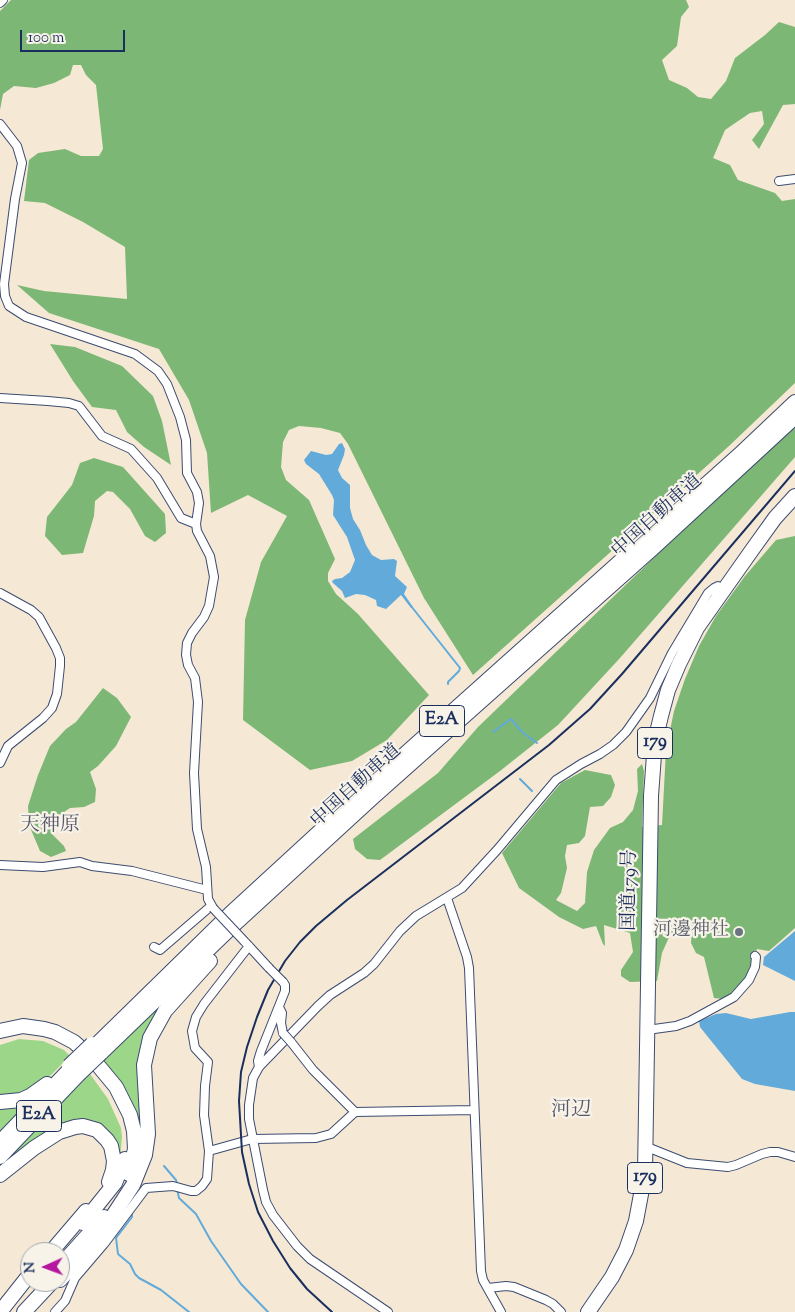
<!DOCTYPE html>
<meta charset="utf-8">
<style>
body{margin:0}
#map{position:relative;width:795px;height:1312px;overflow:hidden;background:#f5e9d5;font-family:"Sorts Mill Goudy",serif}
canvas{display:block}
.north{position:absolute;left:20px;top:1242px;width:50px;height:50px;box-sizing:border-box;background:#f7f3e8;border:1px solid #9fa5b1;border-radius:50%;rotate:268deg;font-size:14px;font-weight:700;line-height:20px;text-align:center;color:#1b2f5e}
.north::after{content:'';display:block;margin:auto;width:18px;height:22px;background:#b5179e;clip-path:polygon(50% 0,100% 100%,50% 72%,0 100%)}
.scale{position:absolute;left:20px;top:30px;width:105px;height:22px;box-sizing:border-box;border:2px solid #1b2f5e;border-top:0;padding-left:6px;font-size:15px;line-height:18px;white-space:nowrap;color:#1b2f5e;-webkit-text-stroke:4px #f7f3e8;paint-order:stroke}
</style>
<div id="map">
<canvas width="795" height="1312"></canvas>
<div class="north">N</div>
<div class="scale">100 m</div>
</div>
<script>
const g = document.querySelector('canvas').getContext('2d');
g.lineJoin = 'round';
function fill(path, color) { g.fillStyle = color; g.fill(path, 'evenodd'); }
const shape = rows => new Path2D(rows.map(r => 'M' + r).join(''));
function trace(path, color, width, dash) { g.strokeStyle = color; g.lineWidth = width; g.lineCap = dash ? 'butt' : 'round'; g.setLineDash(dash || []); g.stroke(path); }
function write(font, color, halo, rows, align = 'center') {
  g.font = font + ' "Sorts Mill Goudy","Noto Serif JP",serif'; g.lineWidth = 4.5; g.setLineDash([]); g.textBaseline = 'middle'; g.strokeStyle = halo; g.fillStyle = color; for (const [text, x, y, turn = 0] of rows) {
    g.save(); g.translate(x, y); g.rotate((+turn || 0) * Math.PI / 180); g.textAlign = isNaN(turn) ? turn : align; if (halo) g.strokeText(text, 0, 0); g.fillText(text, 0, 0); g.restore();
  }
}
fill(shape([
 [168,996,155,1019,145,1130,132,1174,138,1144,101,1062],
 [19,1039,43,1041,64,1050,70,1056,51,1075,26,1094,0,1098,0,1045],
 [90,1074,108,1099,121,1128,122,1137,120,1160,118,1160,86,1123,0,1172,0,1166],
 [33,1099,0,1135,0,1107]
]), '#9cd689');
fill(shape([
 [11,0,686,0,689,7,681,17,677,46,662,60,669,80,687,88,698,97,711,99,726,81,735,58,765,35,779,22,795,27,795,104,783,105,759,149,752,140,764,124,762,111,750,113,725,130,713,158,730,165,738,180,775,193,782,201,795,199,795,383,729,446,473,675,424,598,348,444,340,433,321,428,299,426,289,430,283,442,281,467,286,480,309,500,335,559,328,573,328,581,336,594,358,614,429,695,387,740,352,761,310,770,243,720,245,620,261,562,287,516,248,495,211,513,207,453,189,400,159,349,49,313,17,285,44,291,127,299,125,247,83,222,45,203,24,201,29,160,38,153,65,149,81,156,99,156,103,149,96,85,86,75,81,65,73,65,70,75,54,83,36,88,14,86,3,94,0,110,0,11],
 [50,344,75,347,122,366,153,396,162,421,171,465,144,447,127,432,116,410,92,407,73,381],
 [795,422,795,457,620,658,558,725,500,771,380,860,367,859,355,849,353,839,438,773,478,727],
 [94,458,123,467,165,514,166,533,155,542,145,536,130,509,113,492,107,491,95,501,94,516,83,553,62,555,45,536,47,517,72,485,80,463],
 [795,536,795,928,769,951,757,949,745,979,732,994,723,999,714,998,704,957,696,953,691,943,692,930,686,925,670,935,662,953,657,981,630,982,621,976,621,970,633,952,630,933,604,925,605,946,603,944,596,926,583,929,559,917,519,888,502,853,561,783,585,770,611,775,615,785,611,797,603,806,590,807,585,836,579,843,567,845,565,856,567,868,561,893,556,900,577,911,585,903,587,872,594,850,610,828,623,822,633,810,638,791,637,769,642,764,644,771,642,827,662,825,666,750,674,711,685,679,699,646,716,616,745,576,776,540],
 [103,688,117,698,131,717,116,746,98,766,90,772,96,789,95,802,84,807,70,808,55,818,51,833,64,846,66,851,51,857,40,851,29,825,28,806,38,775,50,746,66,729,76,722]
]), '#7db775');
fill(shape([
 [342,443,345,449,344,455,338,470,342,478,350,485,350,508,353,519,360,530,366,545,372,555,381,560,394,559,397,561,395,576,407,587,404,594,413,607,411,608,401,595,386,609,377,606,376,600,365,595,356,594,345,598,342,591,333,583,332,581,335,579,342,578,350,572,355,560,347,537,333,515,334,500,332,495,319,474,306,464,304,460,311,451,326,455,332,454,339,444],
 [795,931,795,981,763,965,764,957],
 [790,1012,795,1012,795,1091,755,1084,742,1079,708,1037,700,1027,699,1021,716,1014,726,1013,751,1019]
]), '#62aad9');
trace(shape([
 [411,606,460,668,459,671,448,682,448,684],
 [493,732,511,719,522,732,537,743],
 [520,779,532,791],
 [164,1166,176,1180,177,1184],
 [177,1189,179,1198,196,1214,211,1241,241,1284,268,1312],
 [132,1214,132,1217,116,1238,118,1254,130,1264,135,1274,139,1278,161,1290,189,1312]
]), '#62aad9', 2);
const street = shape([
 [0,3,3,0],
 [0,124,17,146,22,163,15,199,4,284,5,296,9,306,26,317,135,354,158,371,167,384,180,417,186,440,187,473,197,492,199,503,196,524,197,531,210,556,214,577,209,606,204,617,192,633,187,643,186,655,188,665,195,678,198,702,194,773,197,829,206,867,208,899,213,908],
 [779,181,795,179],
 [0,398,48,401,69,403,79,406,102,436,131,449,157,478,181,518,196,524],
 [0,593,31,610,39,617,56,648,60,658,60,666,57,694,52,708,43,718,8,746,0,763],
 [0,865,43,867,80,862,92,866,132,871,207,890],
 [447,898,467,957,469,968,481,1271,483,1280,501,1312],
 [246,943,269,968],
 [154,947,160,950,211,906],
 [279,1007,282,1013,281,1023,283,1033],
 [647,1030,676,1026,690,1021,734,997,749,980,755,967,756,957,755,956],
 [291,1042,313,1070,355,1112,474,1110],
 [259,1067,258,1061,261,1051,285,991,285,985,283,982],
 [647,1147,687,1163,728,1167,736,1165,762,1154,770,1152,778,1152,795,1157],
 [209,1151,252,1139,316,1138,331,1134,355,1112],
 [488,1288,506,1286,514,1287,546,1300,553,1304,561,1312],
 [55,1312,65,1301,75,1278,104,1244,146,1188,173,1186,191,1191,196,1191,202,1186,207,1179,209,1151,204,1115,205,1086,208,1062,195,1048,192,1031,196,1017,204,1004,249,946],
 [388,1312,310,1259,297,1246,273,1215,266,1202,263,1190,249,1119,249,1105,253,1078,259,1067,318,1006,330,995,364,973,374,964,400,931,416,916,462,888,497,850,556,780,581,764,600,754,613,745,626,732,650,698,672,653,708,593,714,588,718,586,724,589]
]);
const highway = shape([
 [0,1031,23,1026,44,1029,55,1032,74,1042,92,1058,116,1087,130,1115,134,1131,135,1149,129,1174],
 [95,1046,230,914,366,789,739,455,795,402],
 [101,1053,238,921,372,798,652,549,795,417],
 [0,1102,21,1100,30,1096,47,1084],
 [0,1142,71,1068],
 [0,1157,78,1075],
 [0,1175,34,1148,59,1132,75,1127,83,1126,97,1130,107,1140,111,1146,114,1161,113,1170,109,1182],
 [83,1223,115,1183,125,1159],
 [99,1237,133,1185,145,1155,148,1134,144,1065,150,1038,165,1011,210,961],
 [51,1252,86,1211],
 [60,1266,104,1217],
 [60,1280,99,1237,102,1229],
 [0,1312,30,1274],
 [24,1312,52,1282],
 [588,1312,612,1277,626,1250,636,1221,645,1173,651,796,655,741,661,716,668,690,679,664,697,628,752,550,775,518,795,496]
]);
trace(street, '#3c4b70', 10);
trace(highway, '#3c4b70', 16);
trace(street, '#fff', 8);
trace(highway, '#fff', 14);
trace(shape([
 [332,1312,307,1289,290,1268,273,1241,258,1212,249,1184,242,1152,239,1101,241,1072,247,1047,257,1017,268,990,285,961,300,942,316,926,347,900,549,745,590,709,622,674,795,471]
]), '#1b2f5e', 2);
const streetBridge = shape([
 [213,908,245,942],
 [269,968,283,982],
 [283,1033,291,1042]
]);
const highwayBridge = shape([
 [69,1066,92,1044],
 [78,1075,101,1053]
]);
trace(streetBridge, '#3c4b70', 10, []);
trace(highwayBridge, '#3c4b70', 16, []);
trace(streetBridge, '#fff', 8);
trace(highwayBridge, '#fff', 14);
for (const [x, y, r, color] of [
 [739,932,5,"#6b7280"]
]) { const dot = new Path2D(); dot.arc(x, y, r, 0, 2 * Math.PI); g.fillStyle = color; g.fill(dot); trace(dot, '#f7f3e8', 2); }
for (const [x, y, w] of [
 [442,721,45],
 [655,743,35],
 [39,1116,45],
 [645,1178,35]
]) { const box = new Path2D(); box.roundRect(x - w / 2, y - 15.5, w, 31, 4); g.fillStyle = '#f7f3e8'; g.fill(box); trace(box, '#1b2f5e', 1); }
write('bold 18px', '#1b2f5e', null, [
 ["E2A",442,721],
 ["179",655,743],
 ["E2A",39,1116],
 ["179",645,1178]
]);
write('19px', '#1b2f5e', '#f7f3e8', [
 ["中国自動車道",658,517,-42],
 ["中国自動車道",357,787,-42],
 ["国道179号",631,890,-89]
]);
write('19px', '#5b616d', '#f7f3e8', [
 ["河邊神社",729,932]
], 'right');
write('20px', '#59576b', '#f7f3e8', [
 ["天神原",50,827],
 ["河辺",571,1112]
]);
</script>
